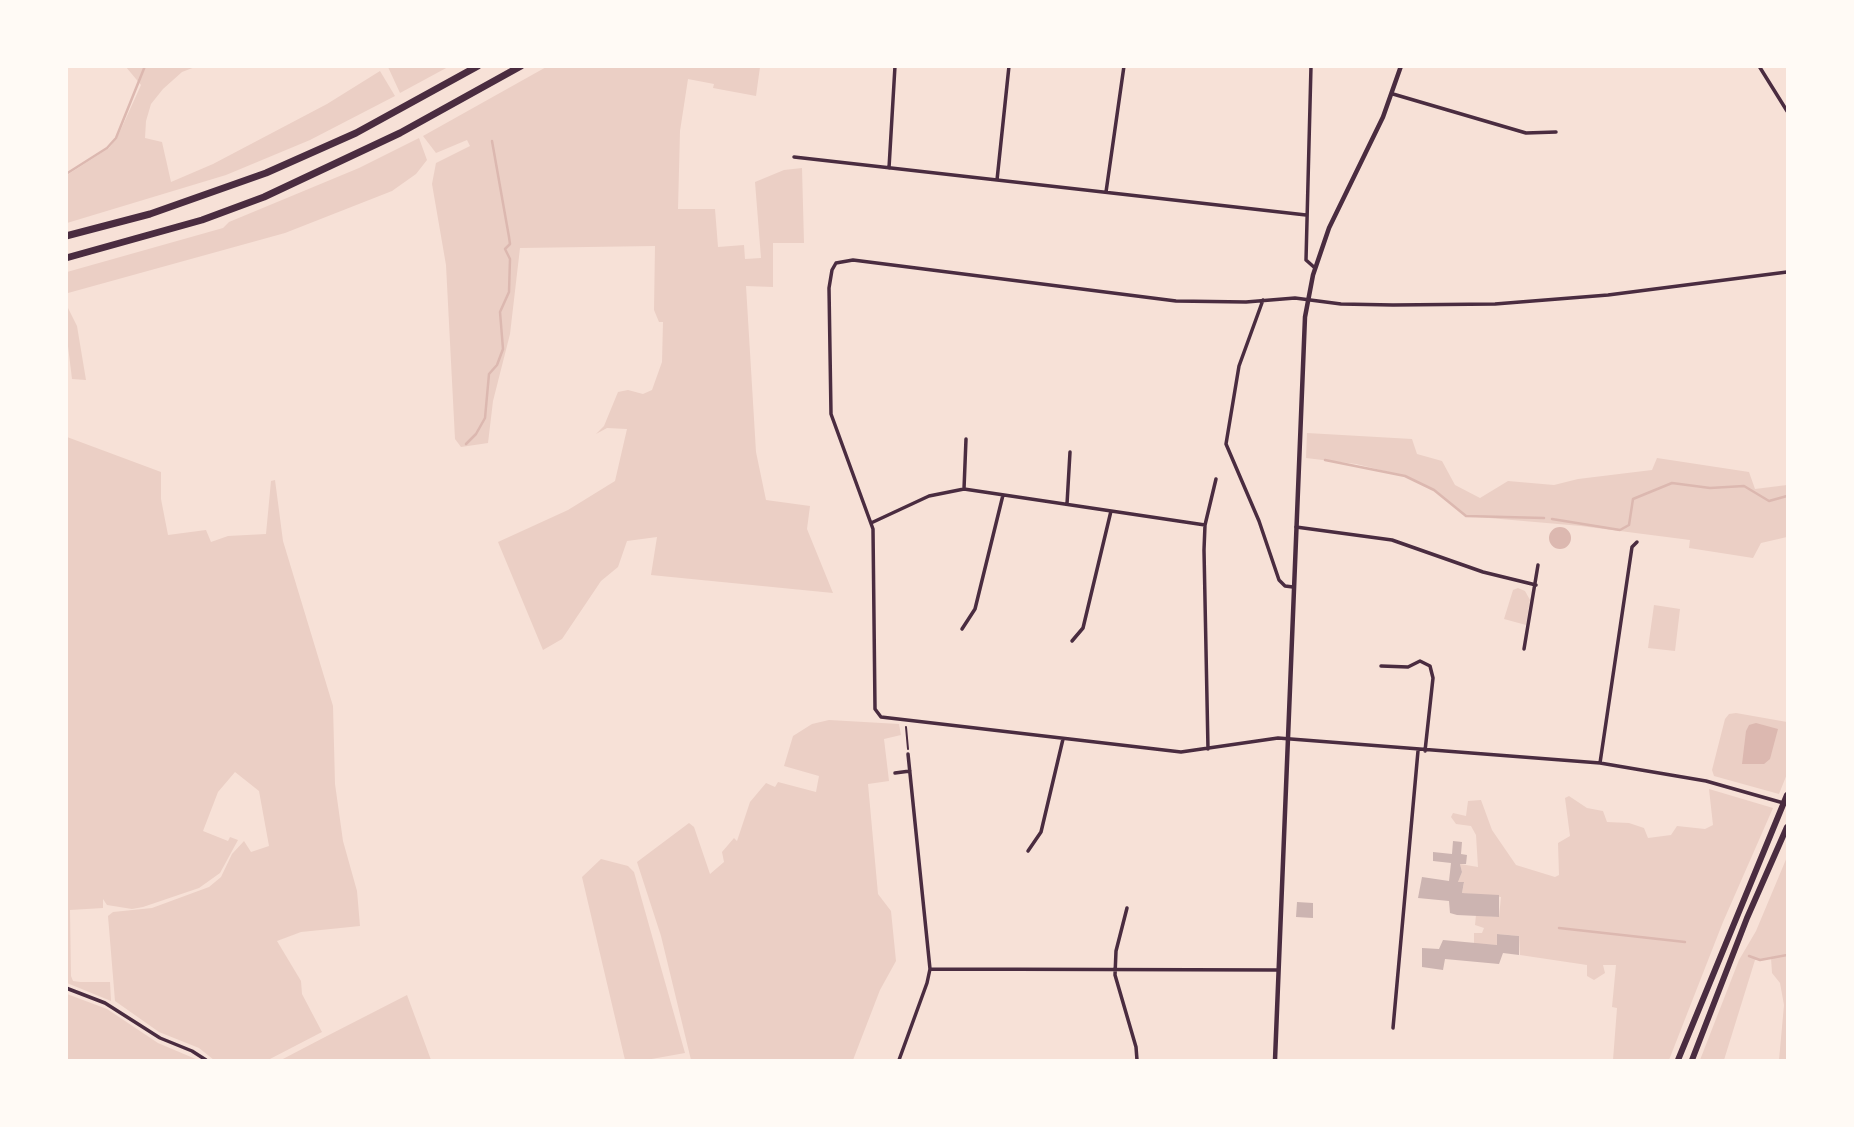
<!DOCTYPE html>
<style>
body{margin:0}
#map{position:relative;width:1854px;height:1127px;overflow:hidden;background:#f7e1d7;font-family:Lato,sans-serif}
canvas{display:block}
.frame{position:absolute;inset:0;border:68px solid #fffaf5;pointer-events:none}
</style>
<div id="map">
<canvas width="1854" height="1127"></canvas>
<div class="frame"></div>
</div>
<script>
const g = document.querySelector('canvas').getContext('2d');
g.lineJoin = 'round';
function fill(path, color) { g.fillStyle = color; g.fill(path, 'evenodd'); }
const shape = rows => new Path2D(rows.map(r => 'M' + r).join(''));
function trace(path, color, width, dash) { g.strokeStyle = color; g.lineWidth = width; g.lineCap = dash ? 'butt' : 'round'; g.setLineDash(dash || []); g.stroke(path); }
fill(shape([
 [548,66,760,67,756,96,713,88,714,84,688,79,680,131,678,209,715,209,718,247,744,245,745,259,761,258,755,182,784,170,802,168,804,243,773,243,773,287,746,286,756,452,766,500,810,506,807,529,833,593,651,575,657,537,627,541,618,567,601,581,562,639,543,650,498,542,568,510,615,481,627,429,607,428,596,434,604,426,618,392,628,390,643,394,652,390,662,362,663,322,659,322,654,310,655,246,520,248,510,334,493,401,488,443,461,447,455,439,446,265,432,184,436,163,470,146,467,140,436,153,423,136],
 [126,67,195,67,182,72,163,89,151,104,146,121,145,138,162,142,171,182,213,164,327,104,380,71,395,96,310,140,226,175,67,223,67,175,109,148,117,138,141,85],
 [388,67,388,66,448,67,400,93],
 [419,138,427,160,416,174,392,191,285,233,68,293,67,302,67,272,223,228,229,222,359,168],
 [66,304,77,326,86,380,72,379,67,338],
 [1307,433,1412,439,1417,454,1442,461,1455,485,1480,498,1508,481,1554,485,1578,479,1652,470,1657,458,1749,472,1755,489,1787,485,1787,537,1761,543,1753,558,1689,548,1690,540,1581,526,1466,516,1434,490,1405,476,1356,464,1306,458],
 [67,437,161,472,161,499,168,535,206,530,211,542,228,536,266,534,271,481,275,480,283,541,333,706,335,784,343,841,357,891,360,926,301,932,277,941,301,981,302,994,322,1032,268,1060,214,1060,199,1048,159,1032,115,1001,108,916,113,912,152,908,209,887,221,877,232,854,244,841,251,852,269,846,259,791,235,772,218,792,203,831,228,841,230,837,238,840,220,873,199,888,143,907,132,909,107,905,103,899,103,908,70,910,71,976,73,981,80,982,110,982,111,1001,67,983],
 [1518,588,1525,591,1530,600,1526,625,1504,619,1513,590],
 [1654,605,1680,609,1675,651,1648,648],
 [1736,713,1787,722,1787,774,1779,794,1714,776,1712,770,1725,719,1729,714],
 [829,720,899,724,901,735,884,739,889,781,868,784,878,894,891,911,896,961,880,990,853,1060,691,1060,661,936,637,862,689,823,694,827,710,874,724,862,722,852,734,838,737,841,750,802,766,783,775,787,778,782,816,792,819,776,784,766,793,736,812,724],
 [1709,789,1773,808,1723,922,1669,1060,1613,1060,1617,1008,1612,1007,1616,965,1603,965,1605,973,1594,980,1587,976,1587,965,1520,955,1519,936,1497,934,1497,945,1474,944,1474,933,1482,933,1484,928,1475,925,1476,915,1499,917,1501,897,1462,893,1464,883,1458,882,1462,872,1460,864,1478,867,1476,835,1471,826,1456,824,1451,817,1453,813,1466,816,1468,801,1481,800,1492,830,1516,865,1555,877,1559,875,1558,843,1570,836,1565,798,1569,796,1587,808,1603,811,1607,822,1629,823,1644,828,1648,838,1671,835,1677,826,1705,829,1713,825],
 [1787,857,1787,1060,1779,1060,1784,1005,1780,983,1772,973,1771,958,1755,960,1724,1060,1700,1060,1739,960,1756,931],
 [601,859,628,866,634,872,685,1053,646,1060,625,1060,582,877],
 [67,994,107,1009,158,1043,198,1060,67,1060],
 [407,995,431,1060,281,1060,325,1037]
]), '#ebcfc5');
fill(shape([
 '1549 538a11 11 0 1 1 22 0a11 11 0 1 1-22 0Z',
 [1756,723,1778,729,1770,759,1764,764,1742,764,1746,731,1749,725]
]), '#dcb8b0');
trace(shape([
 [66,174,107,148,116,138,145,66],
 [466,444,476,434,485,418,489,374,497,365,503,349,500,312,509,292,510,259,505,249,510,244,509,237,492,141],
 [1325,460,1405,476,1434,490,1466,516,1544,518],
 [1552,519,1620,530,1629,525,1633,499,1672,483,1710,488,1744,486,1769,501,1787,496],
 [1559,928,1685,942],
 [1749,956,1760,960,1787,955]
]), '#dcb8b0', 2.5);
fill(shape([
 [1453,841,1462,842,1461,854,1467,855,1466,864,1460,864,1462,872,1458,882,1464,882,1462,893,1499,895,1499,917,1457,915,1450,913,1449,901,1418,898,1422,877,1449,881,1451,863,1433,861,1433,852,1452,854],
 [1297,902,1313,903,1313,918,1296,917],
 [1497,934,1519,936,1519,955,1503,953,1499,964,1445,959,1443,970,1422,967,1422,948,1439,949,1443,940,1497,945]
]), '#ccb4b1');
trace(shape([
 [906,727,908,749]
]), '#4a2c40', 2);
trace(shape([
 [1311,66,1306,260,1315,268],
 [1759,66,1787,111],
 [1393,94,1526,133,1556,132],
 [794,157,1306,215],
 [889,168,895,66],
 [997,180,1009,66],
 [1106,192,1124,66],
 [1787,272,1608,295,1495,304,1393,305,1341,304,1295,298,1246,302,1176,301,853,260,836,263,832,270,829,288,831,414,873,529,875,709,881,717,1181,752,1278,738,1600,763,1706,781,1787,804],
 [1263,300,1239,366,1226,444,1259,521,1279,580,1285,586,1293,587],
 [964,489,966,439],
 [1067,504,1070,452],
 [871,523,929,496,964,489,1205,525],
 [1296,527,1392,540,1483,572,1536,585],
 [962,629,975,609,1003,495],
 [1072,641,1083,628,1111,511],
 [1524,649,1538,565],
 [1381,666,1408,667,1420,661,1430,666,1433,678,1425,751],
 [1208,749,1204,550,1205,525,1216,479],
 [1600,763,1632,547,1637,542],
 [895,773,910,771],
 [1028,851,1041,832,1063,739],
 [1127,908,1116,951,1115,975,1136,1047,1137,1060],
 [930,969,1278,970],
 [66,988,105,1003,160,1038,192,1051,206,1060],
 [1393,1028,1418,751],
 [899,1060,927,983,930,969,908,754]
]), '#4a2c40', 3.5);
trace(shape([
 [1275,1060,1305,317,1313,275,1329,228,1383,117,1401,66]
]), '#4a2c40', 4.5);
trace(shape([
 [1678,1060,1787,795],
 [1692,1060,1747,918,1787,827]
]), '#4a2c40', 6);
trace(shape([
 [66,236,150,214,266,173,356,133,478,66],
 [66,258,202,220,264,197,400,133,521,66]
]), '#4a2c40', 7);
</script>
